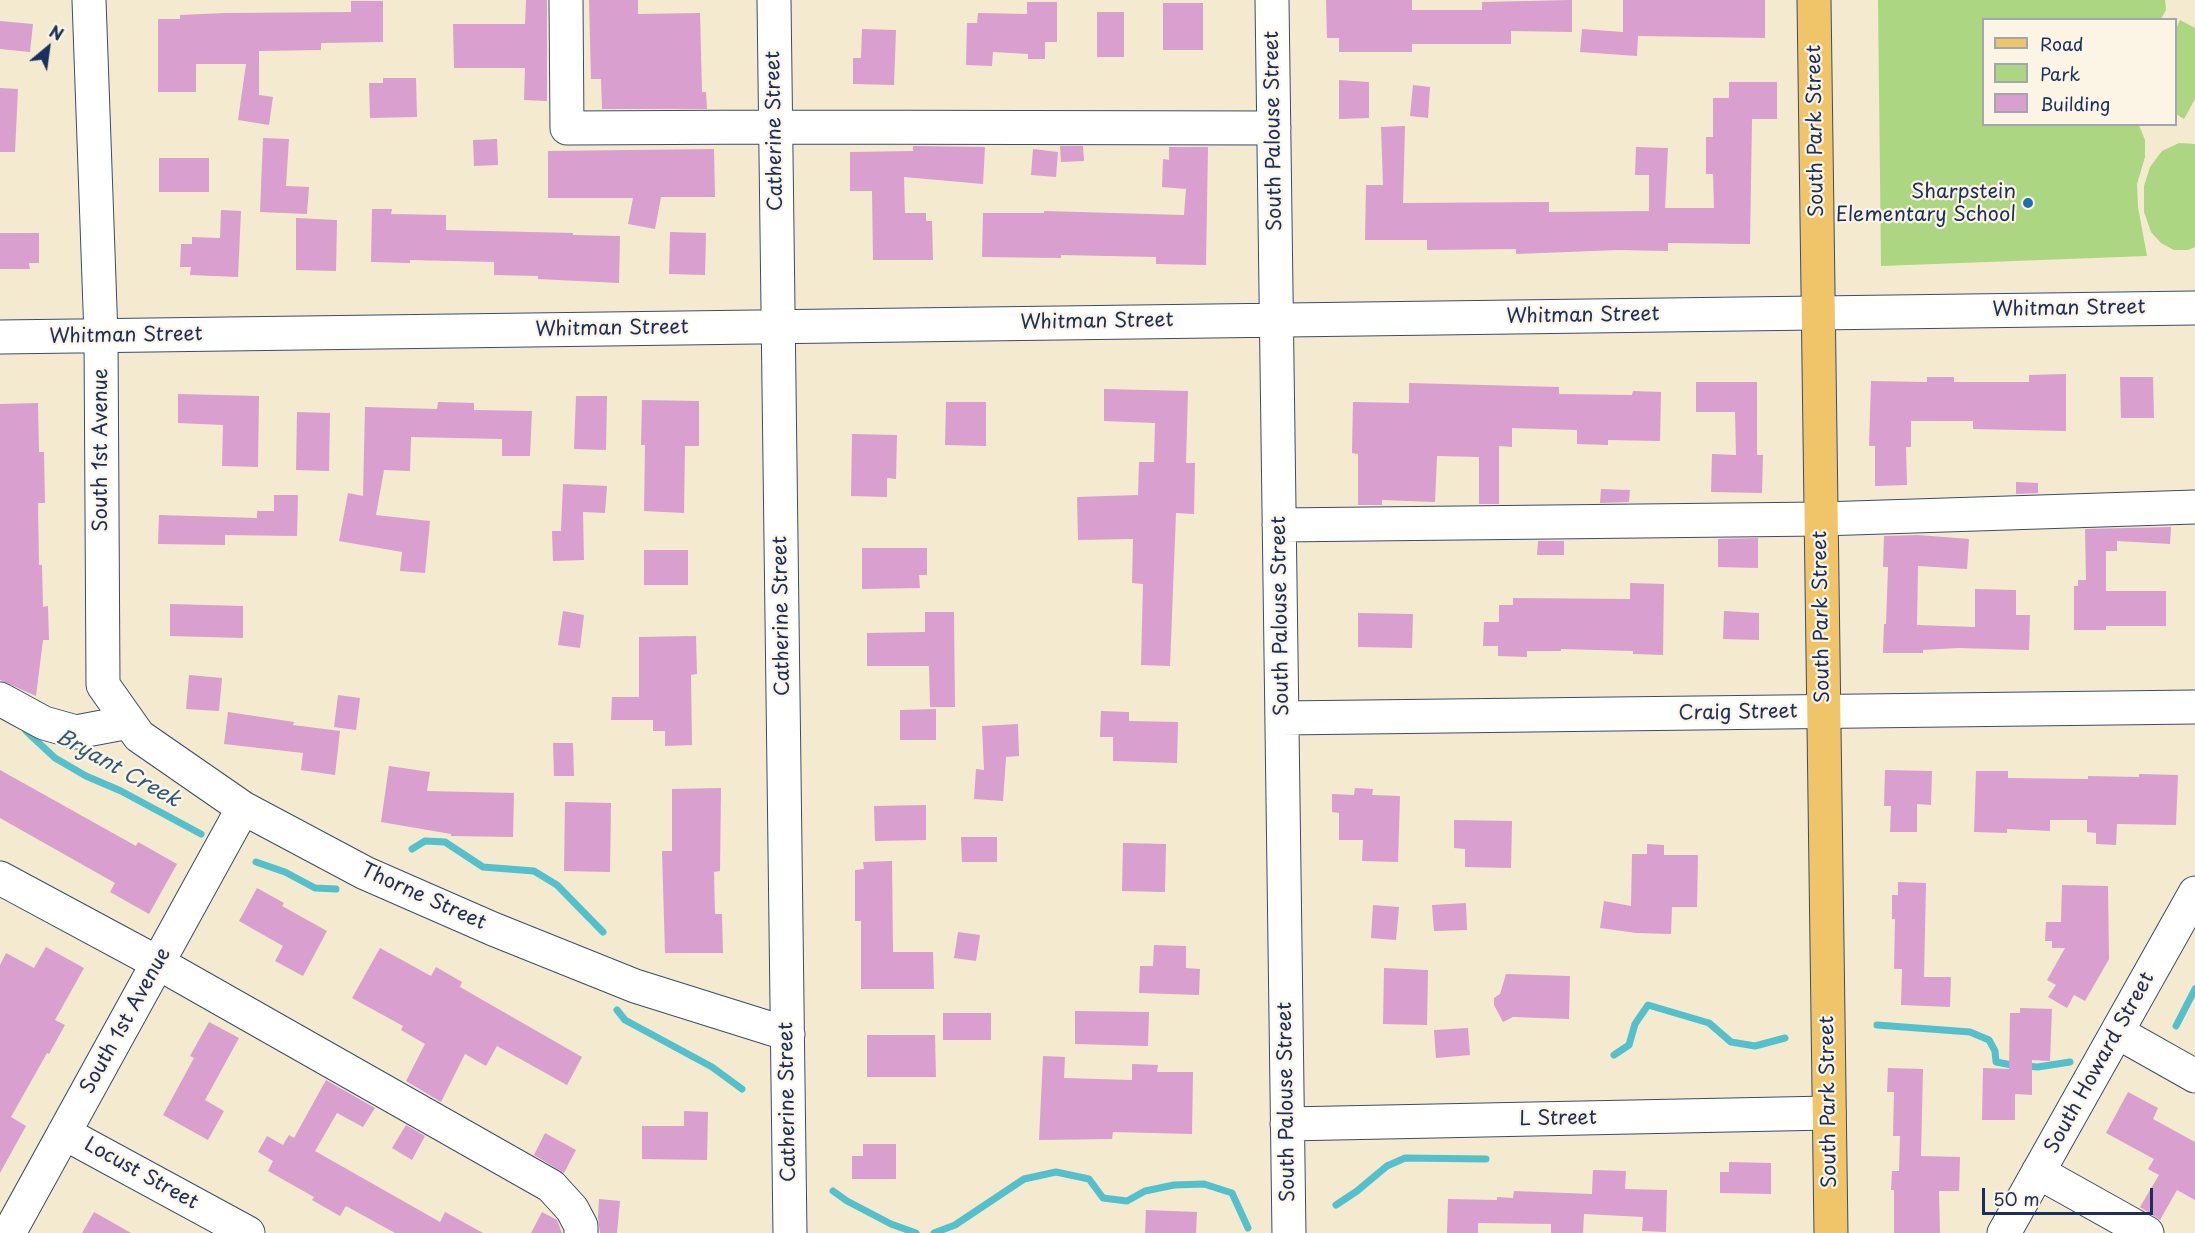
<!DOCTYPE html>
<style>
body{margin:0}
#map{position:relative;width:2195px;height:1233px;overflow:hidden;background:#f3ead0;font-family:"Playpen Sans",sans-serif}
canvas{display:block}
.legend{position:absolute;left:1982px;top:18px;width:195px;height:108px;box-sizing:border-box;background:#fcf5e5;border:2px solid #a2a6af;margin:0;padding:8px 10px;list-style:none;font-size:18px;color:#1b2f5e}
.legend li{display:flex;align-items:center;gap:12px;height:30px}
.legend b{width:30px;border:2px solid #a2a6af}
.north{position:absolute;left:18px;top:18px;width:60px;height:60px;-webkit-text-stroke:4px #fcf5e5;paint-order:stroke;rotate:29deg;font-size:16px;font-weight:700;line-height:24px;text-align:center;color:#1b2f5e}
.north::after{content:'';display:block;margin:auto;width:21px;height:27px;background:#1b2f5e;clip-path:polygon(50% 0,100% 100%,50% 72%,0 100%)}
.scale{position:absolute;left:1982px;top:1188px;width:171px;height:27px;box-sizing:border-box;border:3px solid #1b2f5e;border-top:0;padding-left:8px;font-size:18px;line-height:21px;white-space:nowrap;color:#1b2f5e;-webkit-text-stroke:4px #fcf5e5;paint-order:stroke}
</style>
<div id="map">
<canvas width="2195" height="1233"></canvas>
<ul class="legend">
<li><b style="height:8px;background:#f0c469"></b>Road</li>
<li><b style="height:16px;background:#acd681"></b>Park</li>
<li><b style="height:16px;background:#d99fce"></b>Building</li>
</ul>
<div class="north">N</div>
<div class="scale">50 m</div>
</div>
<script>
const g = document.querySelector('canvas').getContext('2d');
g.lineJoin = 'round';
function fill(path, color) { g.fillStyle = color; g.fill(path, 'evenodd'); }
const shape = rows => new Path2D(rows.map(r => 'M' + r).join(''));
function trace(path, color, width, dash) { g.strokeStyle = color; g.lineWidth = width; g.lineCap = dash ? 'butt' : 'round'; g.setLineDash(dash || []); g.stroke(path); }
function write(font, color, halo, rows, align = 'center') {
  g.font = font + ' "Playpen Sans",sans-serif'; g.lineWidth = 4.5; g.setLineDash([]); g.textBaseline = 'middle'; g.strokeStyle = halo; g.fillStyle = color; for (const [text, x, y, turn = 0] of rows) {
    g.save(); g.translate(x, y); g.rotate((+turn || 0) * Math.PI / 180); g.textAlign = isNaN(turn) ? turn : align; if (halo) g.strokeText(text, 0, 0); g.fillText(text, 0, 0); g.restore();
  }
}
fill(shape([
 [1878,0,2165,0,2166,10,2161,19,1984,20,1984,124,2139,125,2145,140,2145,157,2137,184,2138,207,2147,256,1881,266],
 [2180,20,2195,28,2195,99,2184,119,2176,114,2176,29],
 [2179,143,2195,144,2195,247,2188,250,2174,250,2161,243,2151,232,2144,212,2144,186,2150,167,2162,151]
]), '#acd681');
trace(shape([
 [26,731,55,758,86,776,121,791,201,834],
 [412,849,425,841,445,842,483,867,534,871,557,885,603,932],
 [256,862,285,872,315,888,336,889],
 [617,1010,625,1020,712,1067,742,1089],
 [1877,1025,1970,1032,1989,1040,1995,1051,1996,1062,2012,1065,2038,1067,2070,1062],
 [2176,1026,2195,989],
 [1614,1055,1629,1045,1635,1024,1648,1005,1709,1023,1731,1042,1755,1046,1785,1038],
 [833,1191,847,1201,891,1224,916,1233],
 [1336,1205,1357,1191,1387,1166,1405,1158,1486,1159],
 [934,1233,955,1225,1024,1179,1056,1172,1089,1179,1103,1198,1127,1201,1145,1191,1174,1185,1204,1184,1232,1193,1248,1228]
]), '#54c0cc', 7);
fill(shape([
 [526,0,547,0,547,101,524,100,525,68,454,68,453,24,525,24],
 [589,0,638,0,638,14,700,13,702,92,706,92,707,109,602,109,601,79,591,79],
 [1326,0,1412,0,1412,10,1482,10,1482,2,1572,0,1572,32,1511,31,1511,44,1412,44,1412,52,1339,52,1339,38,1327,38],
 [1623,0,1765,0,1765,38,1638,36,1637,56,1580,52,1582,29,1623,32],
 [351,1,383,1,383,42,321,43,321,50,259,51,259,95,273,97,269,125,238,120,246,64,196,64,196,92,158,92,158,19,180,19,180,15,225,13,351,12],
 [1027,2,1057,2,1057,42,1045,42,1045,59,1028,59,1028,54,993,52,992,66,966,65,967,23,977,23,978,13,1027,14],
 [1163,3,1203,3,1203,50,1163,50],
 [1097,12,1124,12,1124,57,1097,57],
 [0,21,33,24,30,52,0,49],
 [862,29,896,30,894,85,853,84,853,58,861,58],
 [383,78,416,78,417,117,370,118,369,83,383,83],
 [1339,80,1369,82,1369,118,1339,119],
 [1729,82,1777,82,1777,119,1752,119,1750,244,1668,243,1668,251,1618,250,1516,254,1516,249,1427,250,1427,240,1365,240,1366,185,1383,185,1381,127,1405,126,1403,203,1549,202,1549,212,1649,211,1649,175,1635,175,1636,147,1668,148,1665,208,1714,208,1713,174,1706,174,1706,137,1713,137,1713,98,1729,98],
 [1413,85,1430,87,1428,118,1410,116],
 [0,88,18,89,15,152,0,152],
 [263,138,289,139,286,186,309,187,307,214,260,212],
 [497,139,498,165,474,166,473,140],
 [913,146,985,147,983,184,904,177,905,213,926,213,926,221,932,221,933,260,873,260,872,191,850,191,850,152,913,151],
 [1060,146,1083,146,1084,161,1061,162],
 [1169,147,1208,147,1206,265,1156,264,1156,257,1061,255,1061,258,982,257,983,213,1044,213,1044,211,1184,215,1186,189,1162,187,1163,159,1169,160],
 [714,149,715,197,661,197,655,229,628,224,633,198,548,198,548,151],
 [1033,149,1058,152,1056,177,1031,175],
 [159,158,209,158,209,192,159,192],
 [372,209,392,209,391,214,446,215,446,230,573,233,573,235,620,236,619,283,538,279,538,276,494,275,494,262,410,260,410,263,371,262],
 [221,210,241,211,238,277,190,275,191,267,180,267,181,244,192,244,192,237,220,238],
 [296,218,337,220,336,271,296,270],
 [670,232,706,233,705,275,669,274],
 [0,233,39,233,39,263,29,263,30,269,0,269],
 [2066,374,2066,431,1973,429,1973,421,1911,421,1911,447,1906,447,1907,485,1875,486,1875,446,1869,446,1871,381,1927,382,1927,377,1954,377,1954,382,2029,382,2029,375],
 [2120,377,2153,377,2154,418,2121,418],
 [1696,382,1757,382,1757,455,1763,455,1762,493,1711,492,1712,454,1736,455,1735,412,1696,412],
 [1409,383,1559,387,1559,394,1632,395,1633,391,1661,392,1660,441,1608,440,1608,445,1577,444,1577,430,1512,428,1512,447,1499,446,1499,504,1479,504,1479,457,1437,456,1435,502,1382,500,1382,505,1358,505,1358,454,1352,453,1353,402,1409,403],
 [1104,389,1188,391,1186,463,1195,463,1194,514,1176,513,1170,666,1141,665,1143,584,1132,583,1133,539,1078,540,1077,497,1138,495,1139,462,1154,462,1155,423,1104,421],
 [178,394,259,396,258,467,222,466,223,425,178,423],
 [576,396,607,396,606,450,574,449],
 [642,400,699,401,699,446,685,446,684,513,644,511,645,445,641,445],
 [438,402,474,403,474,410,532,411,530,456,502,456,502,439,411,437,410,471,384,470,376,515,430,521,425,573,400,571,402,552,339,541,348,493,363,496,365,407,437,409],
 [946,402,986,402,986,446,945,445],
 [38,403,39,452,44,452,45,503,38,503,39,565,42,565,43,607,48,606,49,640,43,640,36,696,0,680,0,404],
 [297,412,330,413,329,471,296,470],
 [852,434,897,435,896,479,887,478,887,497,851,496],
 [2016,482,2038,483,2038,493,2016,494],
 [563,484,607,486,605,513,583,512,584,560,553,561,552,531,561,531],
 [1601,489,1630,490,1629,502,1600,503],
 [274,495,298,495,297,536,225,535,225,545,158,544,159,515,257,518,257,511,274,511],
 [2171,527,2170,544,2117,541,2117,551,2106,551,2106,591,2166,591,2166,626,2106,626,2106,630,2074,630,2074,586,2078,586,2078,580,2086,580,2085,529],
 [1918,535,1969,539,1967,569,1918,566,1917,625,1975,627,1975,589,2016,590,2016,615,2030,615,2029,650,1958,648,1923,650,1923,653,1883,653,1884,624,1886,624,1888,567,1883,567,1884,536],
 [1758,538,1758,568,1718,567,1718,539],
 [1538,541,1564,541,1564,555,1537,555],
 [862,548,927,548,927,575,919,575,920,588,862,589],
 [644,550,688,550,688,585,644,585],
 [1630,583,1664,584,1663,655,1633,654,1633,651,1561,649,1561,651,1527,651,1527,657,1498,656,1498,646,1483,646,1484,622,1499,622,1499,605,1513,605,1513,598,1630,599],
 [170,604,243,606,243,638,170,636],
 [563,611,584,615,580,648,558,645],
 [1724,611,1759,613,1759,640,1723,639],
 [925,612,954,612,955,707,930,707,929,666,867,666,867,633,925,632],
 [1358,613,1413,614,1412,648,1358,647],
 [696,636,697,674,691,675,692,745,665,746,665,731,653,731,653,720,611,720,612,697,639,697,639,637],
 [189,675,222,678,219,711,186,709],
 [338,695,360,698,356,730,334,727],
 [936,709,936,740,900,740,900,710],
 [1101,711,1129,712,1129,721,1178,722,1177,763,1113,761,1113,737,1100,737],
 [228,712,294,722,293,725,340,731,335,775,301,770,303,753,224,744],
 [1018,724,1019,756,1006,757,1003,801,974,799,976,769,984,770,982,726],
 [553,743,573,743,574,776,554,776],
 [389,766,430,772,427,791,514,793,513,837,451,836,451,834,381,822],
 [0,770,136,846,138,842,177,864,149,914,110,892,115,883,0,818],
 [1885,770,1932,771,1931,805,1917,804,1917,832,1890,832,1891,806,1884,806],
 [1976,771,2008,771,2008,778,2088,779,2088,776,2139,777,2139,774,2178,775,2176,825,2117,824,2116,845,2096,844,2096,833,2087,832,2087,820,2050,820,2050,831,2007,829,2007,833,1974,832],
 [721,788,720,871,714,872,715,914,722,914,723,953,665,953,662,851,672,851,672,789],
 [1355,788,1373,789,1372,795,1400,796,1398,862,1362,861,1363,840,1339,840,1339,813,1332,812,1332,794,1354,795],
 [565,802,611,803,610,872,564,871],
 [926,805,926,840,875,841,874,806],
 [1454,820,1512,821,1511,868,1465,867,1465,849,1454,848],
 [961,837,997,837,997,862,962,862],
 [1123,843,1166,844,1165,892,1122,891],
 [1647,844,1664,845,1664,855,1698,855,1697,907,1672,907,1671,934,1637,933,1600,928,1604,901,1631,906,1632,854,1647,854],
 [892,861,893,952,933,952,934,989,861,989,861,921,855,921,855,870,864,869,863,862],
 [1898,882,1926,883,1924,977,1951,977,1950,1007,1901,1005,1902,969,1894,969,1895,919,1892,919,1892,895,1898,895],
 [2062,885,2108,886,2109,959,2085,1001,2074,995,2067,1008,2048,997,2056,985,2047,980,2065,948,2052,948,2052,941,2045,941,2046,922,2061,922],
 [257,888,284,903,282,906,327,931,303,976,275,961,283,946,239,921],
 [1466,903,1467,930,1434,931,1432,905],
 [1373,905,1399,907,1396,940,1371,938],
 [958,932,980,935,976,961,954,958],
 [1154,945,1186,946,1186,968,1200,969,1199,995,1139,993,1140,966,1153,966],
 [46,947,84,968,55,1020,65,1025,49,1054,47,1053,11,1117,26,1126,0,1173,0,965,6,953,34,968],
 [380,948,431,976,436,967,462,982,460,987,582,1057,567,1085,497,1046,486,1066,465,1054,441,1102,406,1081,425,1044,401,1030,403,1026,352,998],
 [1384,968,1428,970,1427,1025,1383,1024],
 [1506,974,1570,976,1569,1019,1513,1017,1503,1022,1494,1005,1494,998,1500,994],
 [2020,1008,2052,1009,2050,1061,2032,1060,2032,1095,2015,1094,2015,1120,1982,1120,1983,1068,2009,1069,2010,1013,2020,1013],
 [1075,1011,1149,1012,1148,1046,1075,1044],
 [943,1013,991,1013,991,1040,943,1040],
 [209,1022,239,1038,205,1100,224,1111,208,1140,163,1115,194,1058,190,1056],
 [1468,1028,1470,1055,1436,1058,1434,1030],
 [867,1035,935,1035,936,1077,867,1077],
 [1043,1056,1065,1057,1064,1078,1132,1080,1132,1064,1158,1065,1157,1072,1193,1072,1192,1134,1113,1132,1112,1139,1039,1140],
 [1888,1068,1923,1069,1921,1156,1960,1157,1959,1191,1939,1191,1940,1233,1894,1233,1894,1190,1891,1190,1892,1171,1899,1171,1900,1136,1893,1136,1894,1092,1887,1092],
 [326,1080,375,1108,363,1127,337,1113,315,1151,440,1222,445,1212,483,1233,395,1233,346,1206,340,1216,312,1200,314,1197,268,1171,273,1161,258,1152,267,1136,283,1145,289,1135,294,1138],
 [2128,1092,2158,1108,2153,1119,2195,1142,2195,1200,2177,1190,2160,1220,2140,1207,2159,1175,2148,1169,2154,1159,2106,1133],
 [684,1111,708,1112,707,1160,642,1159,642,1126,684,1126],
 [406,1125,425,1136,412,1160,392,1148],
 [545,1133,576,1150,564,1173,534,1155],
 [863,1144,896,1144,896,1179,852,1179,852,1156,863,1156],
 [1729,1162,1771,1163,1771,1194,1720,1193,1720,1172,1729,1172],
 [1593,1170,1626,1171,1625,1189,1667,1190,1666,1232,1642,1231,1643,1217,1584,1214,1583,1233,1551,1233,1551,1224,1478,1223,1478,1233,1447,1233,1448,1199,1497,1200,1497,1197,1513,1198,1514,1191,1592,1194],
 [599,1199,620,1201,617,1233,600,1233,598,1217],
 [1146,1210,1197,1212,1196,1233,1145,1233],
 [94,1212,131,1233,82,1233],
 [542,1212,557,1220,562,1233,531,1233]
]), '#d99fce');
const minor = shape([
 [89,0,101,336,103,685,139,736,243,808,365,873,493,929,635,986,788,1034],
 [566,0,567,128,775,127,1274,128],
 [774,0,790,1233],
 [1272,0,1289,1233],
 [0,337,2195,308],
 [1279,525,1821,519,2195,507],
 [0,699,44,723,76,732,129,722],
 [1282,718,2195,707],
 [0,878,158,963,551,1186,572,1209,581,1226,581,1233],
 [2117,1032,2195,1076],
 [1287,1124,1829,1113],
 [64,1133,248,1233],
 [2038,1172,2147,1233],
 [9,1233,243,808],
 [2004,1233,2195,893]
]);
const major = shape([
 [1814,0,1831,1233]
]);
trace(minor, '#3b4b6f', 35);
trace(major, '#3b4b6f', 35);
trace(minor, '#fff', 33);
trace(major, '#f0c469', 33);
for (const [x, y, r, color] of [
 [2028,203,6,"#1f6fb2"]
]) { const dot = new Path2D(); dot.arc(x, y, r, 0, 2 * Math.PI); g.fillStyle = color; g.fill(dot); trace(dot, '#fcf5e5', 2); }
write('20px', '#1b2f5e', '#fcf5e5', [
 ["Catherine Street",775,131,-91],
 ["South Palouse Street",1274,131,-91],
 ["South Park Street",1816,131,-91],
 ["Whitman Street",2069,309,-1],
 ["Whitman Street",1583,316,-1],
 ["Whitman Street",1097,322,-1],
 ["Whitman Street",612,329,-1],
 ["Whitman Street",126,336,-1],
 ["South 1st Avenue",101,450,-90],
 ["Catherine Street",782,616,-91],
 ["South Palouse Street",1281,616,-91],
 ["South Park Street",1822,617,-91],
 ["Craig Street",1738,713,-1],
 ["Thorne Street",423,897,24],
 ["South 1st Avenue",126,1021,-61],
 ["South Howard Street",2100,1063,-61],
 ["Catherine Street",788,1102,-91],
 ["South Palouse Street",1287,1102,-91],
 ["South Park Street",1829,1102,-91],
 ["L Street",1558,1119,-1],
 ["Locust Street",141,1174,29]
]);
write('20px', '#1b2f5e', '#fcf5e5', [
 ["Sharpstein",2016,192],
 ["Elementary School",2016,215]
], 'right');
write('italic 21px', '#2c5a7f', '#fcf5e5', [
 ["Bryant Creek",118,769,29]
]);
</script>
